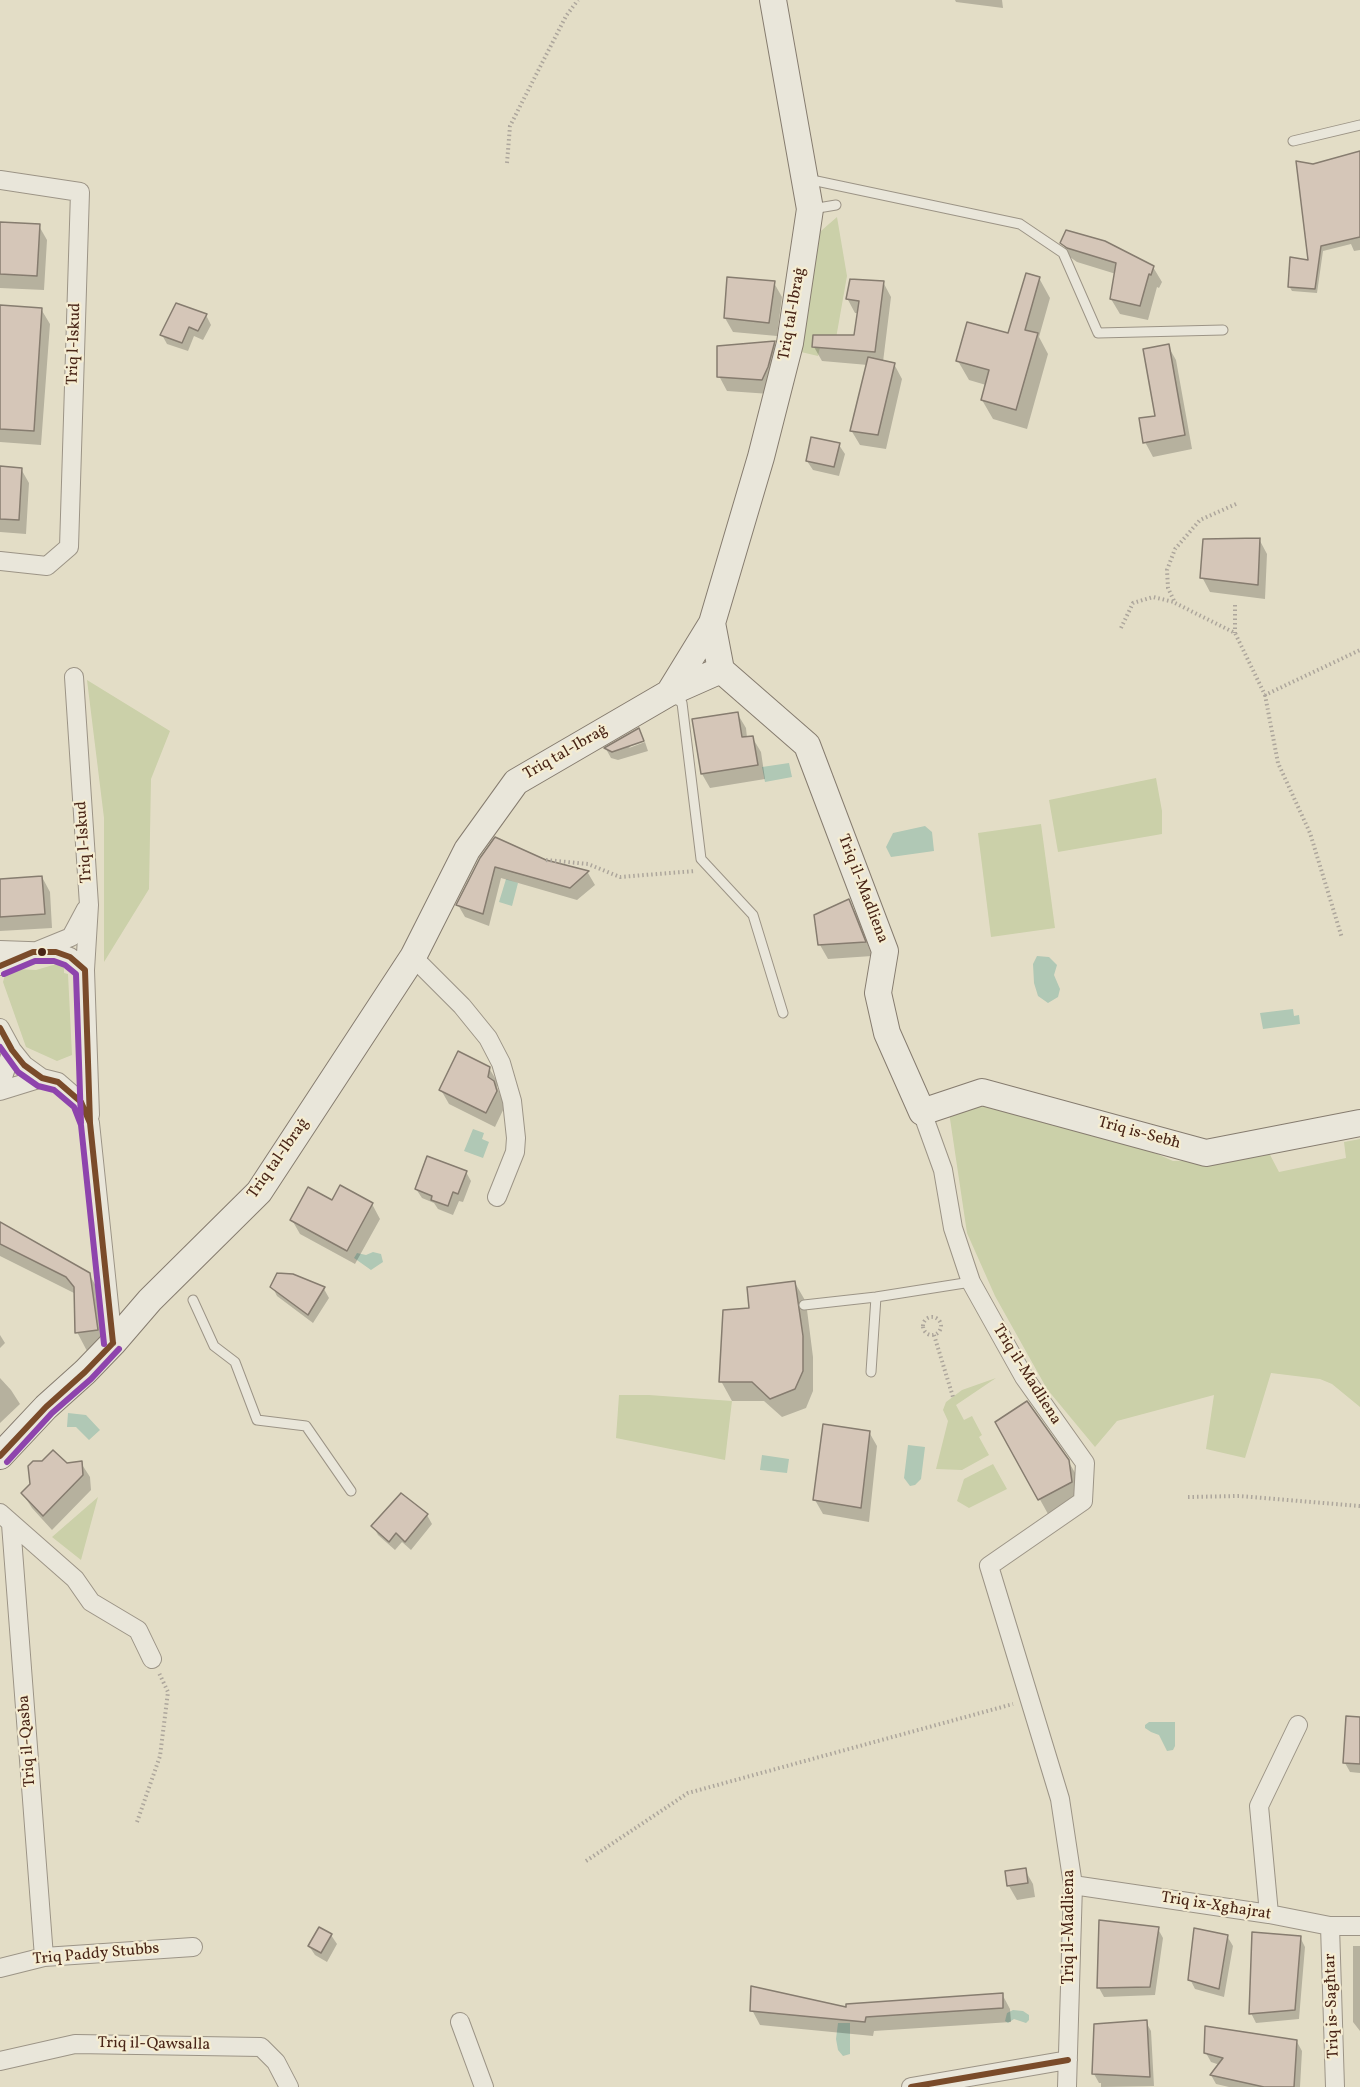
<!DOCTYPE html>
<meta charset="utf-8">
<style>
body{margin:0}
canvas{display:block;background:#e3ddc6}
</style>
<canvas width="1360" height="2087"></canvas>
<script>
const g = document.querySelector('canvas').getContext('2d');
g.lineJoin = 'round';
function fill(path, color) { g.fillStyle = color; g.fill(path, 'evenodd'); }
const shape = rows => new Path2D(rows.map(r => 'M' + r).join(''));
function trace(path, color, width, dash) { g.strokeStyle = color; g.lineWidth = width; g.lineCap = dash ? 'butt' : 'round'; g.setLineDash(dash || []); g.stroke(path); }
function write(font, color, halo, rows, align = 'center') {
  g.font = font + ' Vollkorn,serif'; g.lineWidth = 4.5; g.setLineDash([]); g.textBaseline = 'middle'; g.strokeStyle = halo; g.fillStyle = color; for (const [text, x, y, turn = 0] of rows) {
    g.save(); g.translate(x, y); g.rotate((+turn || 0) * Math.PI / 180); g.textAlign = isNaN(turn) ? turn : align; if (halo) g.strokeText(text, 0, 0); g.fillText(text, 0, 0); g.restore();
  }
}
fill(shape([
 [837,217,847,276,835,344,821,342,818,356,801,352,812,276,814,237],
 [87,680,170,731,151,779,149,889,104,962,104,818],
 [1156,778,1162,811,1162,834,1058,852,1049,800],
 [1041,824,1055,928,991,937,978,833],
 [60,963,64,965,64,973,68,974,72,1055,57,1061,26,1047,3,982,6,971,15,969,36,970],
 [970,1103,1107,1132,1173,1161,1212,1160,1268,1151,1279,1172,1346,1158,1344,1142,1360,1139,1360,1407,1332,1384,1320,1379,1271,1373,1245,1458,1206,1449,1214,1395,1117,1421,1095,1447,1047,1389,995,1296,967,1233,949,1112],
 [996,1378,956,1405,964,1420,972,1416,982,1435,979,1437,989,1455,962,1470,936,1469,948,1421,943,1410,946,1402,962,1390],
 [619,1395,649,1395,732,1401,725,1460,616,1438],
 [993,1464,1007,1489,969,1508,957,1501,964,1479],
 [98,1497,81,1560,52,1537]
]), '#cbd0a9');
fill(shape([
 [789,763,792,777,765,782,762,767],
 [925,826,932,832,934,851,891,857,886,847,893,833],
 [506,879,518,883,512,906,499,902],
 [1037,956,1049,957,1057,965,1054,975,1060,989,1058,997,1048,1003,1038,996,1034,983,1033,964],
 [1293,1009,1294,1016,1299,1015,1300,1024,1263,1029,1260,1013],
 [473,1129,484,1133,482,1139,489,1142,483,1158,464,1151],
 [373,1252,381,1254,383,1262,371,1270,354,1258,357,1253,366,1255],
 [68,1413,86,1415,100,1430,89,1440,76,1427,67,1427],
 [908,1445,925,1447,921,1479,915,1485,910,1486,904,1478],
 [762,1455,789,1459,787,1473,760,1470],
 [1149,1722,1175,1722,1175,1746,1173,1750,1167,1751,1159,1735,1151,1732,1145,1728,1145,1725],
 [1013,2010,1023,2011,1029,2015,1029,2020,1026,2023,1014,2019,1008,2023,1005,2021,1007,2013],
 [838,2023,850,2023,850,2054,843,2056,838,2050,836,2039]
]), '#b0c8b5');
fill(shape([
 [955,0,1002,0,1003,8,956,2],
 [1360,153,1360,250,1354,251,1351,244,1323,251,1317,293,1292,291,1289,286,1310,262,1313,165],
 [0,224,39,226,47,240,44,290,0,288],
 [1062,243,1153,267,1162,282,1159,288,1157,287,1148,320,1120,314,1111,299,1116,274,1077,262,1070,257],
 [1039,278,1050,298,1039,337,1048,354,1027,429,993,419,982,400,986,385,969,380,958,361,1009,335],
 [883,282,891,297,883,362,894,364,902,379,886,449,860,445,851,430,868,365,822,361,814,347,855,337,858,313,855,313,847,298],
 [774,283,782,297,777,336,733,332,725,318],
 [0,307,41,309,50,324,41,445,0,442],
 [206,315,211,325,203,340,194,336,188,351,167,344,162,335],
 [774,343,782,357,770,394,727,391,719,376],
 [1168,346,1176,360,1192,449,1153,457,1145,442,1157,417],
 [839,445,845,454,839,476,813,470,807,461],
 [0,468,21,469,29,483,26,534,0,532],
 [1259,539,1267,554,1265,599,1210,592,1202,577],
 [737,713,746,728,747,738,752,737,761,752,765,779,710,788,702,774,694,720],
 [639,730,644,740,633,743,629,748,645,742,648,751,618,760,611,758,606,749],
 [481,859,546,862,588,873,595,885,577,900,501,878,489,926,465,917,458,905],
 [42,877,50,892,52,928,0,931,0,880],
 [849,901,857,915,872,956,828,959,820,945],
 [489,1068,498,1083,497,1087,505,1106,495,1127,449,1104,441,1090],
 [466,1172,471,1181,463,1202,459,1201,453,1215,438,1209,434,1203,422,1198,416,1189],
 [333,1202,372,1204,380,1219,355,1264,300,1234,292,1220],
 [0,1224,89,1274,100,1293,107,1348,87,1351,77,1332,76,1294,0,1256],
 [795,1283,806,1302,813,1357,813,1391,806,1408,782,1417,764,1401,732,1401,721,1381,750,1310],
 [272,1286,324,1289,329,1298,313,1323,277,1296],
 [0,1335,5,1343,0,1348],
 [0,1378,11,1390,20,1404,0,1423],
 [997,1422,1068,1461,1077,1476,1080,1497,1048,1514],
 [869,1432,877,1446,869,1522,823,1514,815,1500],
 [81,1463,90,1477,91,1490,52,1530,32,1508,23,1494,67,1465],
 [427,1515,432,1524,411,1550,402,1542,395,1550,378,1535,373,1526],
 [1360,1719,1360,1773,1350,1772,1345,1763],
 [1025,1870,1033,1884,1035,1897,1017,1900,1009,1886,1007,1873],
 [1158,1929,1163,1938,1155,1995,1104,1997,1099,1988],
 [331,1935,337,1944,327,1962,315,1955,309,1946],
 [1227,1936,1233,1946,1224,1997,1195,1989,1190,1979],
 [1300,1937,1305,1947,1299,2019,1256,2023,1251,2013],
 [1353,1946,1360,1946,1360,2031,1353,2022],
 [1002,1994,1010,2009,1011,2022,874,2031,873,2036,760,2025,752,2010,848,2009],
 [1146,2022,1151,2031,1154,2086,1101,2087,1101,2083,1099,2083,1094,2074],
 [1297,2042,1302,2051,1300,2087,1229,2087,1216,2084,1211,2075,1220,2065,1211,2062,1206,2053]
]), '#0003');
const building = shape([
 [1360,151,1360,237,1321,246,1315,289,1288,287,1290,257,1308,260,1296,161,1313,164,1360,151],
 [0,222,40,224,37,276,0,274,0,222],
 [1066,230,1105,241,1154,266,1151,275,1149,274,1140,306,1110,299,1116,263,1067,248,1060,243,1066,230],
 [1026,273,1040,277,1025,330,1038,333,1016,410,981,400,989,370,956,361,967,322,1008,333,1026,273],
 [727,277,775,281,769,323,724,318,727,277],
 [850,279,884,281,875,352,812,347,813,335,854,335,859,301,846,299,850,279],
 [176,303,207,314,198,331,189,327,182,343,160,335,176,303],
 [0,305,42,308,34,431,0,429,0,305],
 [775,341,768,367,762,380,717,377,717,346,775,341],
 [1169,344,1185,435,1143,443,1139,418,1155,416,1143,349,1169,344],
 [868,357,895,363,878,435,850,431,868,357],
 [811,437,840,443,834,467,806,461,811,437],
 [0,466,22,468,19,520,0,519,0,466],
 [1260,538,1258,585,1200,578,1203,539,1260,538],
 [738,712,742,737,753,736,758,765,701,774,692,719,738,712],
 [639,728,644,741,612,752,604,748,639,728],
 [495,837,546,860,589,871,570,888,495,867,483,914,456,905,480,858,495,837],
 [42,876,45,914,0,917,0,879,42,876],
 [849,899,866,942,818,945,814,915,849,899],
 [458,1051,490,1067,488,1077,494,1081,497,1091,486,1113,439,1090,458,1051],
 [427,1156,467,1171,458,1194,453,1192,448,1206,431,1200,432,1196,415,1189,427,1156],
 [340,1185,373,1203,347,1251,290,1220,308,1187,332,1200,340,1185],
 [0,1222,90,1273,98,1330,75,1333,74,1287,66,1277,0,1244,0,1222],
 [277,1273,293,1274,325,1287,308,1315,270,1287,277,1273],
 [795,1281,803,1336,803,1371,795,1389,770,1399,752,1382,719,1382,723,1310,749,1308,747,1287,795,1281],
 [1027,1401,1069,1460,1072,1482,1038,1500,995,1422,1027,1401],
 [823,1424,870,1431,861,1508,813,1500,823,1424],
 [53,1450,67,1463,82,1461,83,1475,43,1516,21,1493,30,1484,28,1466,33,1461,42,1461,53,1450],
 [401,1493,428,1514,405,1542,396,1533,389,1542,371,1526,401,1493],
 [1346,1716,1360,1717,1360,1764,1343,1763,1346,1716],
 [1026,1868,1028,1883,1007,1886,1005,1871,1026,1868],
 [1099,1920,1159,1927,1150,1987,1097,1988,1099,1920],
 [319,1927,332,1934,321,1953,308,1946,319,1927],
 [1194,1928,1228,1935,1219,1989,1188,1980,1194,1928],
 [1252,1932,1301,1936,1295,2010,1249,2014,1252,1932],
 [751,1986,846,2007,846,2004,1003,1993,1003,2008,866,2017,865,2022,750,2011,751,1986],
 [1147,2020,1150,2077,1092,2074,1094,2024,1147,2020],
 [1205,2026,1297,2040,1294,2087,1264,2087,1210,2075,1223,2058,1204,2053,1205,2026]
]);
fill(building, '#d5c6b8');
trace(building, '#867c6f', 1.5);
const lane = shape([
 [1293,141,1360,125],
 [807,179,1020,224,1063,253,1098,333,1223,330],
 [812,209,836,205],
 [671,695,682,703,701,859,753,915,783,1013],
 [193,1300,214,1346,235,1362,257,1420,306,1426,351,1491],
 [804,1305,876,1297,971,1282],
 [871,1372,876,1297]
]);
const street = shape([
 [0,180,80,192,69,547,47,566,0,561],
 [74,677,89,905,85,970],
 [0,950,56,952,70,957,85,970,90,1115],
 [413,957,462,1006,488,1038,501,1063,512,1101,516,1138,515,1152,497,1197],
 [0,966,71,937,86,909],
 [0,1028,12,1050,24,1065,42,1078,58,1082,81,1102,90,1123,113,1343],
 [0,1077,4,1074,12,1050],
 [0,1091,42,1078],
 [922,1112,943,1170,953,1228,971,1282,1024,1377,1085,1463,1083,1501,989,1566,1060,1799,1073,1885,1067,2087],
 [0,1513,75,1579,91,1602,138,1630,152,1659],
 [11,1524,44,1957],
 [1073,1885,1269,1914,1330,1926,1360,1926],
 [1269,1914,1259,1806,1298,1725],
 [1330,1926,1335,2087],
 [0,1968,44,1957,193,1947],
 [460,2022,484,2087],
 [0,2061,75,2044,261,2047,276,2062,289,2087],
 [911,2087,1068,2060]
]);
const secondary = shape([
 [712,623,721,670,807,745,885,951,878,993,887,1033,922,1112,982,1092,1206,1153,1360,1123],
 [669,693,721,670],
 [0,1456,46,1407,85,1372,113,1343,150,1300,259,1192,413,957,467,850,516,782,669,693,712,623,761,457,790,343,810,209,773,0]
]);
trace(lane, '#9c9486', 11);
trace(street, '#9c9486', 20);
trace(secondary, '#867c6f', 28);
trace(shape([
 [507,163,510,126,566,16,578,0],
 [1236,504,1200,520,1175,549,1167,570,1168,588,1175,603,1235,633,1265,695,1360,650],
 [1235,605,1235,633],
 [1121,628,1133,603,1153,597,1174,602],
 [1265,695,1278,763,1310,833,1342,938],
 [546,860,588,864,620,877,695,871],
 '923 1326a9 9 0 1 1 18 0a9 9 0 1 1-18 0Z',
 [934,1335,953,1397],
 [1188,1497,1239,1496,1360,1506],
 [137,1822,160,1756,168,1692,159,1673],
 [586,1861,688,1793,1013,1704]
]), '#ada69c', 4, [1.5, 3]);
trace(lane, '#e9e6da', 9);
trace(street, '#e9e6da', 18);
trace(secondary, '#e9e6da', 26);
trace(shape([
 [0,966,33,952,56,952,70,957,85,970,90,1123],
 [0,1028,12,1050,24,1065,42,1078,58,1082,81,1102,90,1123,113,1343],
 [0,1456,46,1407,85,1372,113,1343],
 [911,2087,1068,2060]
]), '#7a4b2a', 6);
trace(shape([
 [4,974,35,961,54,961,65,965,76,974,81,1123],
 [0,1047,18,1072,38,1086,54,1090,74,1107,81,1125,104,1344],
 [7,1462,52,1413,91,1379,119,1349]
]), '#8e44ad', 6);
for (const [x, y, r, color] of [
 [42,952,5,"#492517"]
]) { const dot = new Path2D(); dot.arc(x, y, r, 0, 2 * Math.PI); g.fillStyle = color; g.fill(dot); trace(dot, '#f5edd2', 2); }
write('16px', '#492517', '#f5edd2', [
 ["Triq tal-Ibraġ",793,314,-80],
 ["Triq l-Iskud",75,344,-88],
 ["Triq tal-Ibraġ",566,753,-30],
 ["Triq l-Iskud",85,842,-94],
 ["Triq il-Madliena",862,889,69],
 ["Triq is-Sebħ",1139,1134,15],
 ["Triq tal-Ibraġ",279,1159,-55],
 ["Triq il-Madliena",1026,1375,58],
 ["Triq il-Qasba",28,1741,-94],
 ["Triq ix-Xgħajrat",1216,1907,9],
 ["Triq il-Madliena",1070,1927,-90],
 ["Triq Paddy Stubbs",96,1955,-5],
 ["Triq is-Sagħtar",1333,2006,-92],
 ["Triq il-Qawsalla",154,2045,1]
]);
</script>
